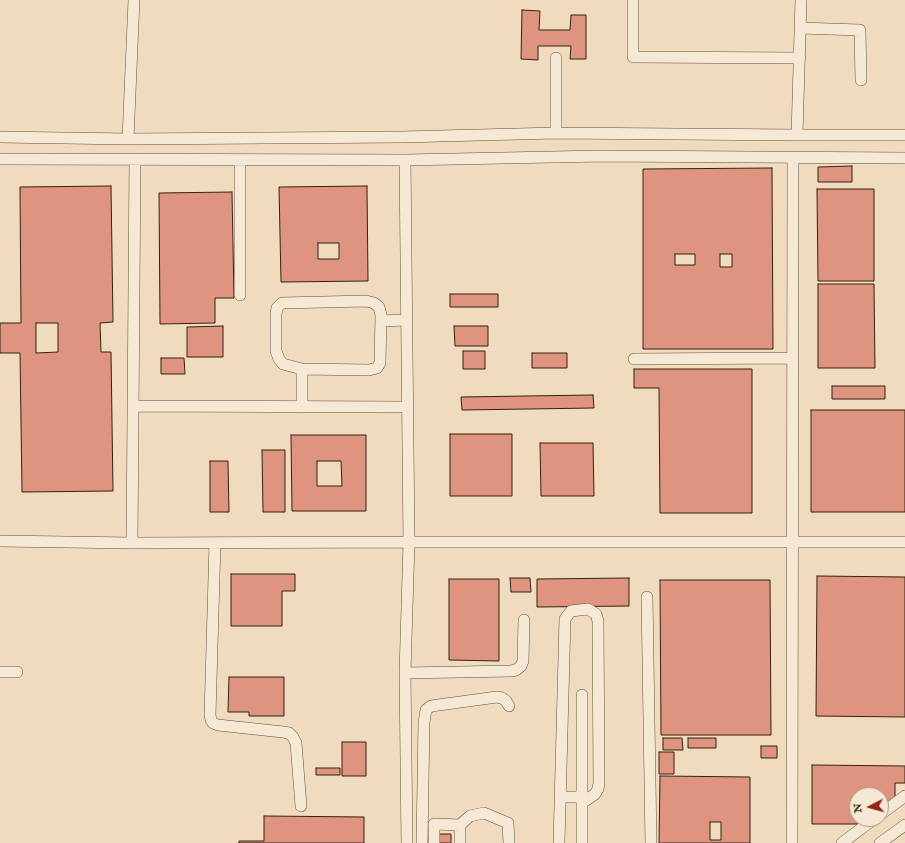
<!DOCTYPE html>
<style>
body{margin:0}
#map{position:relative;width:905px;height:843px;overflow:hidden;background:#f0dbbe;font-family:"IM FELL English",serif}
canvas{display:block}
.north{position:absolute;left:849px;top:787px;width:40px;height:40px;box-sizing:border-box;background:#f5e8d5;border:1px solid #a79987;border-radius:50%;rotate:264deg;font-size:11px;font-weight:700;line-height:16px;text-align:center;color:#322312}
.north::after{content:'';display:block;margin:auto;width:14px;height:18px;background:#8f2418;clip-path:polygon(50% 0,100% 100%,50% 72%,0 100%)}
</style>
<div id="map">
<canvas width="905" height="843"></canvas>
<div class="north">N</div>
</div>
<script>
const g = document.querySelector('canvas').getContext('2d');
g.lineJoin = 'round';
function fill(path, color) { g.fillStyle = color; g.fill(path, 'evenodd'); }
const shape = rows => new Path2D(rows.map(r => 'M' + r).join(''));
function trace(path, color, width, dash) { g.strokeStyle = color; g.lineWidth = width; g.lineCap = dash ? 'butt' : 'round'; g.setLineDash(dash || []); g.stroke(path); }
const building = shape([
 [522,10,540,11,539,30,570,30,571,15,586,15,586,59,570,59,571,46,538,46,538,60,521,59,522,10],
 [852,166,852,182,818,182,818,167,852,166],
 [772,168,773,349,643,349,643,169,772,168],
 [675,254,695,254,695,265,675,265,675,254],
 [720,254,732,254,732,267,720,267,720,254],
 [111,186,113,322,100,323,101,352,111,352,113,491,22,492,20,353,0,353,0,323,21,323,20,187,111,186],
 [36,323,58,323,58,352,36,353,36,323],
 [367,186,368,281,281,282,279,187,367,186],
 [318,243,339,243,339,259,318,259,318,243],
 [817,189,874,189,874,281,818,281,817,189],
 [232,192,234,298,215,298,215,323,160,324,159,193,232,192],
 [818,284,874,284,875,368,818,368,818,284],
 [450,294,498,294,498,307,450,307,450,294],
 [223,326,223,357,187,357,187,327,223,326],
 [454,326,488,326,488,346,455,346,454,326],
 [463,351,485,351,485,369,463,369,463,351],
 [532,353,567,353,567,368,532,368,532,353],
 [161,358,184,358,185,374,161,374,161,358],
 [634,369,752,369,752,513,660,513,659,388,634,388,634,369],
 [832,386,885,386,885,399,832,399,832,386],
 [593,395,594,408,462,410,461,397,593,395],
 [811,410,905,410,905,512,811,512,811,410],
 [450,434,512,434,512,496,450,496,450,434],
 [291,435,366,435,366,511,292,511,291,435],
 [317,461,341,461,342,486,317,486,317,461],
 [540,443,593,443,594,496,541,496,540,443],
 [262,450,285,450,285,512,263,512,262,450],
 [210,461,228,461,229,512,210,512,210,461],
 [231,574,295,574,295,591,282,591,282,626,231,626,231,574],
 [817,576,905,577,905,717,816,716,817,576],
 [510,578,530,578,531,592,511,592,510,578],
 [629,578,629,606,537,607,537,579,629,578],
 [449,579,499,579,499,661,449,660,449,579],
 [660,580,770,580,771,735,661,735,660,580],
 [229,677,284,677,284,716,249,716,249,712,228,712,229,677],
 [663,738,682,738,683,750,663,750,663,738],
 [688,738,716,738,716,748,688,748,688,738],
 [342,742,366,742,366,776,342,776,342,742],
 [761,746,777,746,777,758,761,758,761,746],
 [659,752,674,752,674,774,659,774,659,752],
 [812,765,905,766,905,783,895,783,895,802,881,812,881,795,857,795,857,819,871,819,864,824,812,824,812,765],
 [316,768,340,768,340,775,316,775,316,768],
 [660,776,750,777,750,843,659,843,660,776],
 [710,822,721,822,721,840,710,840,710,822],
 [264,816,364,817,364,843,239,843,239,841,264,841,264,816],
 [439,834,451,834,451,843,439,843,439,834]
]);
fill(building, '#de947e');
trace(building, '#322312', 1);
const minor = shape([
 [633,0,633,57,800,58],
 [800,28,860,30,861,80],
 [556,58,556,133],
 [797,135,801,0],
 [0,137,128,139,402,137,556,133,797,135,905,135],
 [128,139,134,0],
 [0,159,405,160,601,156,905,158],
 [405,160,409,542,405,673,407,843],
 [240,295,240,160],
 [381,321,407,320],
 [634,359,793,358],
 [133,406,408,407],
 [302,407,302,369,369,370,377,368,380,363,381,315,379,307,374,303,366,301,282,303,277,308,276,314,276,351,279,359,283,364,302,369],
 [0,541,132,543,409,542,905,542],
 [132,543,135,160],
 [215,543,210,715,211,720,213,723,218,725,283,732,289,733,293,737,296,743,301,806],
 [647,597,651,843],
 [0,672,17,672],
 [405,673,511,671,516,670,521,666,523,661,524,620],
 [560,797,582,797],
 [881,814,905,796],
 [422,843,424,722,426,710,431,706,497,697,502,698,506,701,509,706],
 [434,843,434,824,460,825,470,816,484,813,508,823,509,843],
 [460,843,460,825],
 [559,843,565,619,571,611,588,609,596,614,598,621,599,783,598,789,595,794,582,803],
 [582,843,582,695],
 [792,843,793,158],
 [842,843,874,819],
 [880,843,905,825]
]);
trace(minor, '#62513d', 12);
trace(minor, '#f5e8d5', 11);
</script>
